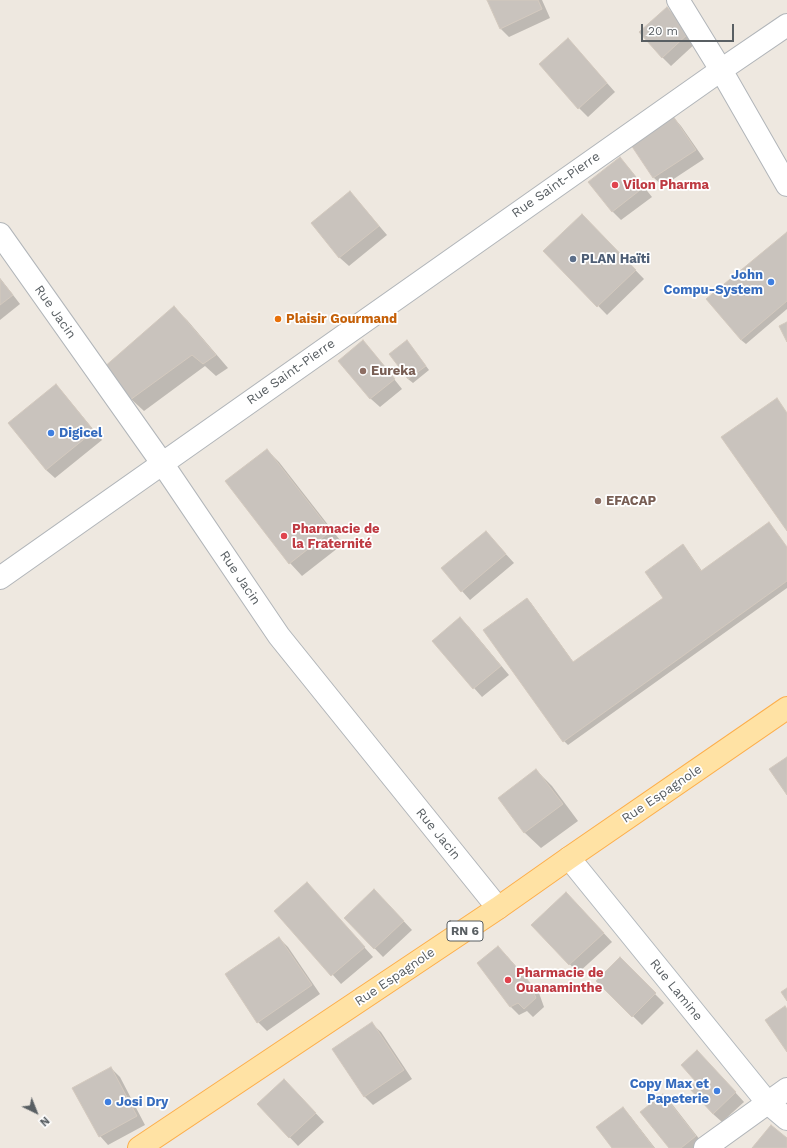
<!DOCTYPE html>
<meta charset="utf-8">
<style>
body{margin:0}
#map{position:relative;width:787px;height:1148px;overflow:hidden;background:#eee8e0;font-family:"Work Sans",sans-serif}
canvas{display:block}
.north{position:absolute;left:16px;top:1092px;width:40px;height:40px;-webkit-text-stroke:3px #fff;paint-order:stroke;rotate:137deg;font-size:11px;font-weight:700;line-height:16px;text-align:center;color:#595f63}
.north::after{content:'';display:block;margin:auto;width:14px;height:18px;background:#595f63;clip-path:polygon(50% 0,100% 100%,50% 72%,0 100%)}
.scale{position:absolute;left:641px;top:24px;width:93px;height:18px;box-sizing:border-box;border:2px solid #595f63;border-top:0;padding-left:5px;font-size:12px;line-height:14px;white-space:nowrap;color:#595f63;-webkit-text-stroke:3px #fff;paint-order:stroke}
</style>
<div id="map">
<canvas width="787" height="1148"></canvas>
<div class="north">N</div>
<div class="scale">20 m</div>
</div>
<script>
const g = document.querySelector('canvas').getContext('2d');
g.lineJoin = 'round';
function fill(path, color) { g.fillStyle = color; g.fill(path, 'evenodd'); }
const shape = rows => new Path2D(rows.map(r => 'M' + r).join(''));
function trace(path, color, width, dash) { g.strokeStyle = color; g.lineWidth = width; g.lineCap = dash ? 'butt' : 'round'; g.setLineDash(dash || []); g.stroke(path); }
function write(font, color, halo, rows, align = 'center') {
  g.font = font + ' "Work Sans",sans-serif'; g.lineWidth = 3.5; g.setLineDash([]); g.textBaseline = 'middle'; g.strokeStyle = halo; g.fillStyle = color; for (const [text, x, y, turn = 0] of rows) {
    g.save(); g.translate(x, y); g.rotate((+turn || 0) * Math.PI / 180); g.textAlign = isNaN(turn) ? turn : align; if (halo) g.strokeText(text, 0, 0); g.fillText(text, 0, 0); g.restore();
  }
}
fill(shape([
 [488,0,542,0,550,18,509,37,500,28],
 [667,9,697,42,671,66,662,57],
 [576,48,615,92,588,117,579,108],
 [673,117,681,126,704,159,663,186,654,178,632,145],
 [620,158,628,167,652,197,621,220,613,212,589,182],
 [350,192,358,201,387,235,349,266,340,258,312,223],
 [591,224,644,279,607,315,545,251],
 [787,233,787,309,746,344,741,340],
 [0,278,20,304,0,320],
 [174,308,187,320,228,368,216,376,205,366,144,411,131,399],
 [411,346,429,370,413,383,408,379],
 [371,350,402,389,380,407,371,399,340,361],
 [56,385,64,394,102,440,55,478,46,470],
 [267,450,279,462,343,544,302,576,290,563],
 [486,532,514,563,470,600,462,591],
 [683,545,687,550,702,571,787,547,787,588,568,745,564,741,527,599,531,603,574,663,664,598],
 [460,619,469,627,509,675,482,697,474,688],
 [536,770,552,786,578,821,541,848,525,833,500,798],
 [307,883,373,957,341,984,276,911],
 [383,899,412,930,383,957,345,918],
 [575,902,612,942,578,973,533,925],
 [279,938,288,947,320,994,267,1031,258,1022],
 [507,956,539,993,544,1007,533,1017,527,1011,519,1015,510,1006],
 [620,959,664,1003,642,1025,597,981],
 [372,1024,381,1032,412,1079,373,1105,365,1097,333,1050],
 [706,1060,744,1102,722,1122,713,1114,698,1082],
 [111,1068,120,1077,145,1125,108,1145,100,1136],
 [293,1089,324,1122,298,1146,258,1104],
 [663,1095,672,1104,704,1145,700,1148,670,1148],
 [623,1108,631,1117,655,1148,613,1148]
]), '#0003');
const building = shape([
 [487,0,538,0,542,9,500,29,487,0],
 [667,7,689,33,662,58,639,32,667,7],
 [568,38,607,83,578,109,539,64,568,38],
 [673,116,696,150,653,178,631,145,673,116],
 [620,157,644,187,612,212,588,182,620,157],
 [350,191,379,226,339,258,311,223,350,191],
 [582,214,636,270,597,307,543,251,582,214],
 [787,232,787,301,741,340,706,299,787,232],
 [0,279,13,295,0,305,0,279],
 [174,306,216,355,203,364,192,355,130,400,103,368,174,306],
 [787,322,787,342,779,326,787,322],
 [363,340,395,379,370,399,338,361,363,340],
 [407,340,426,366,408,379,389,354,407,340],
 [56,384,94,431,46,470,8,423,56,384],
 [777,398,787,413,787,531,721,437,777,398],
 [267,449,331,531,289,564,225,481,267,449],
 [769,522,787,547,787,581,563,742,483,630,527,598,573,662,663,598,645,572,683,544,701,571,769,522],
 [486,531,506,554,461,592,441,568,486,531],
 [460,617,501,666,473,689,432,641,460,617],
 [787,757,787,795,769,769,787,757],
 [536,769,563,804,524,833,498,798,536,769],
 [307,882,365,947,331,976,274,911,307,882],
 [374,889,404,921,374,949,344,918,374,889],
 [566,892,604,933,569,965,531,925,566,892],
 [279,937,312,985,257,1023,225,974,279,937],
 [498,946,530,983,536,998,524,1009,518,1003,510,1007,477,963,498,946],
 [620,957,656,993,632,1017,596,981,620,957],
 [787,988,787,1001,781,992,787,988],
 [785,1006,787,1009,787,1052,765,1020,785,1006],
 [372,1022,404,1070,364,1097,332,1049,372,1022],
 [697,1050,736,1092,713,1114,689,1088,696,1082,681,1065,697,1050],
 [111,1067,137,1116,99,1137,72,1088,111,1067],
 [284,1079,316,1113,289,1138,257,1104,284,1079],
 [663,1094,696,1136,681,1148,669,1148,640,1112,663,1094],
 [623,1107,654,1148,612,1148,596,1127,623,1107],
 [771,1125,787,1138,787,1148,752,1148,771,1125]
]);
fill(building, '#c9c3bd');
trace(building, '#d3c9be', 1);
const street = shape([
 [678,0,721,70,787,185],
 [0,234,162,463,279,636,498,908],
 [0,578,721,70,787,25],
 [705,1148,787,1089]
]);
const secondary = shape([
 [569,858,767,1102,787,1119]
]);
const primary = shape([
 [139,1148,498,908,569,858,787,708]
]);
trace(street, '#b1b5b9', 24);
trace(secondary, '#b2b8bd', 24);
trace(primary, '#fdae4a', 24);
trace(street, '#fff', 22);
trace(secondary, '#fff', 22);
trace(primary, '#ffe2a4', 22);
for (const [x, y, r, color] of [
 [615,185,4,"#e0444e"],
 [573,259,4,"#5c6f8a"],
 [771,282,4,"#3f7fe0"],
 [278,319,4,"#e8710a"],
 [363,371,4,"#8d6e63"],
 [51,433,4,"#3f7fe0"],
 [598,501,4,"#8d6e63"],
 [284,536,4,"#e0444e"],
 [508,980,4,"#e0444e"],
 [717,1091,4,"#3f7fe0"],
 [108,1102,4,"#3f7fe0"]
]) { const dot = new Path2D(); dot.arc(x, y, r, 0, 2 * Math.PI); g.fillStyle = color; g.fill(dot); trace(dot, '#fff', 1.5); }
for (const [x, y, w] of [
 [465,931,36]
]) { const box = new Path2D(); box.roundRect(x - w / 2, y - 10, w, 20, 3); g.fillStyle = '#fff'; g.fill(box); trace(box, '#595f63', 1); }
write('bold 12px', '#595f63', null, [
 ["RN 6",465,931]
]);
write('13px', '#595f63', '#fff', [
 ["Rue Saint-Pierre",556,185,-35],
 ["Rue Jacin",55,312,55],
 ["Rue Saint-Pierre",291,372,-35],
 ["Rue Jacin",240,578,56],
 ["Rue Espagnole",662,794,-34],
 ["Rue Jacin",438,834,51],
 ["Rue Espagnole",395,977,-34],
 ["Rue Lamine",676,990,51]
]);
write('bold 13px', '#be3a42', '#fff', [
 ["Vilon Pharma",623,185],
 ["Pharmacie de",292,529],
 ["la Fraternité",292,544],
 ["Pharmacie de",516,973],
 ["Ouanaminthe",516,988]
], 'left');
write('bold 13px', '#4e5e75', '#fff', [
 ["PLAN Haïti",581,259]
], 'left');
write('bold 13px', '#366cbe', '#fff', [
 ["John",763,275],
 ["Compu-System",763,290],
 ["Digicel",59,433,"left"],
 ["Copy Max et",709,1084],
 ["Papeterie",709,1099],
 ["Josi Dry",116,1102,"left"]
], 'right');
write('bold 13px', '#c56008', '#fff', [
 ["Plaisir Gourmand",286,319]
], 'left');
write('bold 13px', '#785e54', '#fff', [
 ["Eureka",371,371],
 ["EFACAP",606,501]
], 'left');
</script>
